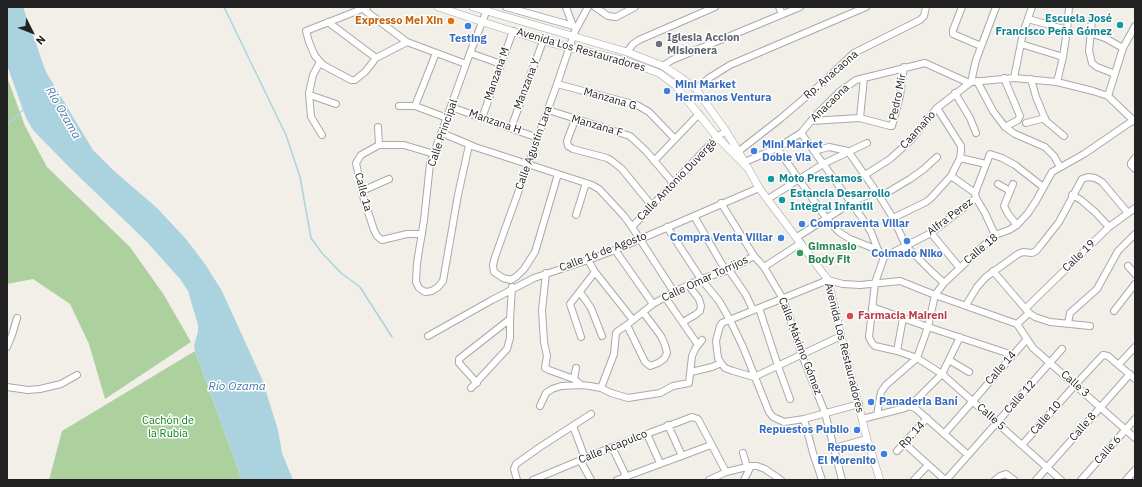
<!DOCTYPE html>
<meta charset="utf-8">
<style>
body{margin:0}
#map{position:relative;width:1142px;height:487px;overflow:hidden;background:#f2efe9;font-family:"IBM Plex Sans",sans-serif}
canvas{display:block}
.frame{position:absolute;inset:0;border:8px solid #222;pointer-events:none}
.north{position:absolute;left:12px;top:12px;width:40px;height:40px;-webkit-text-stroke:3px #fff;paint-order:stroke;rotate:132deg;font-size:11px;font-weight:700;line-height:16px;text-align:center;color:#222}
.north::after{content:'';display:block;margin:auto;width:14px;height:18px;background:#222;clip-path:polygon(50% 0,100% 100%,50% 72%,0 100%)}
</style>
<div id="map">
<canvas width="1142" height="487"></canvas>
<div class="frame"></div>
<div class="north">N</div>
</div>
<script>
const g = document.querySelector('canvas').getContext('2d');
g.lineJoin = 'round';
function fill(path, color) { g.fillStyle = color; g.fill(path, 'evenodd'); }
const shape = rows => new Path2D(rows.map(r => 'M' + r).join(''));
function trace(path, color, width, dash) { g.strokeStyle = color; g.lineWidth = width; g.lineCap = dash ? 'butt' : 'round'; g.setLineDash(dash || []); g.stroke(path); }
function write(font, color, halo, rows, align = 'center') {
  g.font = font + ' "IBM Plex Sans",sans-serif'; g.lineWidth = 3; g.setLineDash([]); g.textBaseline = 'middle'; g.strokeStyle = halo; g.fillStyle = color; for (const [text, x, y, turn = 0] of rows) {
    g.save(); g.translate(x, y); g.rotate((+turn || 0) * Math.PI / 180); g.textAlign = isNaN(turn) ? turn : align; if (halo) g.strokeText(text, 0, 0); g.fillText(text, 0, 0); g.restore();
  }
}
fill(shape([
 [7,77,25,126,47,167,130,247,164,295,191,342,105,399,89,344,70,304,33,279,7,284],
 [195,351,242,480,49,480,62,431]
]), '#add19e');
fill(shape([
 [7,7,23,7,46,72,93,150,113,170,156,207,186,239,205,264,222,291,262,379,278,430,282,453,293,480,242,480,195,351,194,345,198,332,198,325,188,291,180,279,146,241,68,166,33,130,26,118,7,65]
]), '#aad3df');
trace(shape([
 [224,7,286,135,300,177,311,238,322,253,341,273,360,287,392,337],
 [7,125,23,110]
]), '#aad3df', 1.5);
const minor = shape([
 [367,7,306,31,309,42,315,56,323,65,351,80,355,80,365,72,376,58,407,42],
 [506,7,577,27],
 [566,7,573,26],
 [595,7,608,16,616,17,635,7],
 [779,7,782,14],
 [962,7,953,30,953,34,981,46],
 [363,9,407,42,466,64],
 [1028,19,1067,30],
 [1092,20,1089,51,1092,63,1097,67,1115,74],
 [328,22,376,58],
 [1090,33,1105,38,1123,48],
 [1021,44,1063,57],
 [627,52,633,44,639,40,715,7],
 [470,53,501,64],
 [320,62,313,75,309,93,311,117,322,135],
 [663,66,672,60,800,7],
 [1004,78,1020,116,1018,120,1005,127],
 [1014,78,1023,33,1032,7],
 [1031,79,1036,97,1046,121,1064,136],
 [977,81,993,111,1005,127,1015,134,1045,147,1054,156,1060,167],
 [971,82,976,60,996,7],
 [1057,82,1063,57,1067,30,1069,7],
 [557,84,637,105,649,112,675,139],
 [696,89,709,78,730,65,866,7],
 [955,93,970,118,976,133],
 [310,95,336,104],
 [1108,96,1123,48,1135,26],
 [399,106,415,106,447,118],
 [415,106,436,53],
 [451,107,538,138],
 [548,110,630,136,646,151,674,184],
 [482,118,513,31],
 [860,118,864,78],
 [575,120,567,141,568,146,573,149,607,158,612,161,622,169,652,206],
 [811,121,860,118,890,126,892,126,900,96,904,67],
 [1026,123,1045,118],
 [378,127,379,145],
 [511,128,543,41],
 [442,133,475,147,592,185,599,189,624,216,632,227],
 [801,133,862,218,871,232,878,250],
 [469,145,458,195,443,281,438,287,432,291,425,292,419,288,416,282,417,263,424,220,430,164,470,53,488,7],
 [777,148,826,218,839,232,850,239,878,250,884,257],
 [739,151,780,119,820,85,854,53,920,20,924,16,926,7],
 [814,151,829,147,848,151,880,197,893,218,906,246,932,272,944,283],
 [960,158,986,164],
 [1135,158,1131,163,1131,165,1135,169],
 [654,161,699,114],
 [745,162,777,148,801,133,816,115,839,92,856,80,925,63,969,83],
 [865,175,890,159,911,140,937,108,971,82,1014,78,1057,82,1093,91,1108,96,1135,122],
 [951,176,975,193],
 [998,184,1010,191],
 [1013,184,1004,206,1008,214,1017,225],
 [362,191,389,179],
 [1072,195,1081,200,1095,212,1109,227],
 [880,197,910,179,924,169,937,157],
 [768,199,823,164,867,143],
 [721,203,754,256,764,267,783,299,802,355,825,413,842,480],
 [576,215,586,183],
 [694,216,723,266,729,270,746,295,753,310],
 [893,218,926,202,931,198,951,176,960,158,961,151,961,146,937,108],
 [667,227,701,279,719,301,730,320,743,347,769,412,773,417,784,422,804,419,859,404],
 [931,233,959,267],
 [422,234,407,234,382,240,377,236,374,230,364,200,356,163,361,155,379,145,404,145,434,154],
 [995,235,985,213,976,198,975,193,990,154,1002,158,1015,165,1043,187],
 [797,237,851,203,876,191],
 [615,250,653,304],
 [884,257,875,283,869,337,872,343,875,346,897,351],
 [884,257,931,233,976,198],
 [588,260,595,272,633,320],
 [1128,266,1135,274],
 [764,267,801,243],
 [993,271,1029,313,1035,317,1050,322,1090,326],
 [546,273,542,310,544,342,547,356,545,368,549,370,574,379,581,385],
 [511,280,503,278,494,272,493,265,495,257,557,84,575,31,588,7],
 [511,280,517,276,524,269,535,252,558,174],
 [580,292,591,308,602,336],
 [674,292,632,227,717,137,726,131],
 [665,297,696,342],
 [966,305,977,287,986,277,1018,254,1023,252,1032,253,1036,251,1041,245,1059,222,1082,179,1088,177,1095,178,1102,182,1128,213],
 [872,307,928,327,1013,355],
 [759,308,778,366,790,399],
 [1026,308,1109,227,1135,208],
 [1114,311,1135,284],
 [903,318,897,351,917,358,942,374,1061,480],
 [683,322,695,315,700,311,701,306,699,299,689,286],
 [1068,323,1070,313,1097,289,1118,251,1135,234],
 [1017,324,1029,313],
 [627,325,645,362,650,366,658,363,664,359,667,353,665,345,661,336,643,312],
 [428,336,492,300,534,278,588,260,615,250,759,188],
 [581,337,570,304,595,272],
 [7,347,12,335,17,318],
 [949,360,969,372],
 [1119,364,1135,347],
 [691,372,712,367,721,363],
 [754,377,733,371,725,368,721,363,718,358,716,341,720,326,722,323,828,280,843,284,860,285,900,281,935,295,1017,324,1033,348,1135,438],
 [754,377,841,336],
 [574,379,576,368],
 [477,383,459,363,459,359,510,319],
 [7,387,28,390,40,389,61,384,77,375],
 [471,388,507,349,510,338,510,319,512,287],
 [601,388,614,354,616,333,618,331,627,325,653,304,674,292,701,279,729,270,754,256],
 [540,406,546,393,552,389,561,386,581,385,590,386,601,388,611,393,628,398,660,393,673,386,689,383,692,356,695,349,702,340],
 [908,406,915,408,968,455],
 [877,415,881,392,886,385,917,358,928,327,935,295,944,283,995,235,1009,230,1017,225,1028,213,1036,201,1052,172,1084,154,1135,119],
 [804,419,813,453,822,480],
 [862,419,905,408,912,404,942,374,960,337],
 [668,425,682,456],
 [573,426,585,458],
 [647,434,660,463],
 [944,434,1027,339],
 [904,443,945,480],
 [1022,445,1076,384,1103,355,1108,356,1135,379],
 [612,447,626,476],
 [834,448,867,439],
 [897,451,927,418],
 [743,453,747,467],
 [580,460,591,480],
 [517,480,514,469,516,464,540,447,591,414],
 [533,480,612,447,692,417,698,419,726,472],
 [617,480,711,445],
 [709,480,726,472,751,466,757,466,765,469,781,480],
 [744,480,751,466],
 [914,480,928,465],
 [946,480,1062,349],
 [995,480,1000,476,1006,474,1014,480],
 [1036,480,1130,374],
 [1081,480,1135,419],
 [1126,480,1135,470]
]);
const tertiary = shape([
 [438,7,483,22,543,41,626,61,659,73,675,85,717,137,748,168,759,188,828,280,841,336,867,439,880,480],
 [473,7,627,52,663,66,680,77,696,89,726,131,744,161]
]);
trace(minor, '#a9a9a9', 8);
trace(tertiary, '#a9a9a9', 8);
trace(minor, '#fff', 6);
trace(tertiary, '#fff', 7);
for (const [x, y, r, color] of [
 [451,21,4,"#e8710a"],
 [1120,25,4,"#0f9aa8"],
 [468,26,4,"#3f7fe0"],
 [659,44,4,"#6b7280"],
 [667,91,4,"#3f7fe0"],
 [754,151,4,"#3f7fe0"],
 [771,179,4,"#0f9aa8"],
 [782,200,4,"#0f9aa8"],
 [802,224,4,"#3f7fe0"],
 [781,238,4,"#3f7fe0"],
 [907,241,4,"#3f7fe0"],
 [800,253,4,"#2e9e5b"],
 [850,316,4,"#e0444e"],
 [871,402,4,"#3f7fe0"],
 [857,430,4,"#3f7fe0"],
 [884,454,4,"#3f7fe0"]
]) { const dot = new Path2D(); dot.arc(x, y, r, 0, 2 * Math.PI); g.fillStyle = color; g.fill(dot); trace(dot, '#fff', 1.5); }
write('bold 11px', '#0d838f', '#fff', [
 ["Escuela José",1112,19,"right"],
 ["Francisco Peña Gómez",1112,32,"right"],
 ["Moto Prestamos",779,179],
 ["Estancia Desarrollo",790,194],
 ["Integral Infantil",790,207]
], 'left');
write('bold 11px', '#c56008', '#fff', [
 ["Expresso Mei Xin",443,21]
], 'right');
write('bold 11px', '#5b616d', '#fff', [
 ["Iglesia Accion",667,38],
 ["Misionera",667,51]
], 'left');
write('bold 11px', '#366cbe', '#fff', [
 ["Testing",468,39,"center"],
 ["Mini Market",675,85],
 ["Hermanos Ventura",675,98],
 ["Mini Market",762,145],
 ["Doble Via",762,158],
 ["Compraventa Villar",810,224],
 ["Compra Venta Villar",773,238,"right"],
 ["Colmado Niko",907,254,"center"],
 ["Panaderia Baní",879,402],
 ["Repuestos Publio",849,430,"right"],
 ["Repuesto",876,448,"right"],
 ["El Morenito",876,461,"right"]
], 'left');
write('11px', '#222', '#fff', [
 ["Avenida Los Restauradores",581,50,16],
 ["Manzana M",497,74,-71],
 ["Rp. Anacaona",831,75,-41],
 ["Manzana Y",527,84,-69],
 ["Pedro Mir",898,97,-78],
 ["Manzana G",610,99,16],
 ["Anacaona",830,103,-44],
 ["Manzana H",495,122,19],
 ["Manzana F",597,126,16],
 ["Caamaño",918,130,-48],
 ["Calle Principal",443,133,-71],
 ["Calle Agustín Lara",534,148,-70],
 ["Calle Antonio Duvergé",677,180,-46],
 ["Calle 1a",363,192,75],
 ["Alfra Perez",950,217,-37],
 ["Calle 18",981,249,-40],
 ["Calle 16 de Agosto",603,252,-21],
 ["Calle 19",1079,256,-44],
 ["Calle Omar Torrijos",705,279,-25],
 ["Calle Máximo Gómez",800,346,69],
 ["Avenida Los Restauradores",844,348,76],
 ["Calle 14",1001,368,-49],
 ["Calle 3",1075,384,41],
 ["Calle 12",1020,397,-48],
 ["Calle 5",991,417,42],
 ["Calle 10",1046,418,-49],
 ["Calle 8",1083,427,-49],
 ["Rp. 14",912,435,-48],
 ["Calle Acapulco",613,447,-22],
 ["Calle 6",1108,450,-48]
]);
write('bold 11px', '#27864d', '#fff', [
 ["Gimnasio",808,247],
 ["Body Fit",808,260]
], 'left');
write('bold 11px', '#be3a42', '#fff', [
 ["Farmacia Maireni",858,316]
], 'left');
write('11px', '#0c8416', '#fff', [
 ["Cachón de",168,421],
 ["la Rubia",168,434]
]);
write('italic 12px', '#4a7aab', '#fff', [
 ["Río Ozama",63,113,60],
 ["Río Ozama",237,387]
]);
</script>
